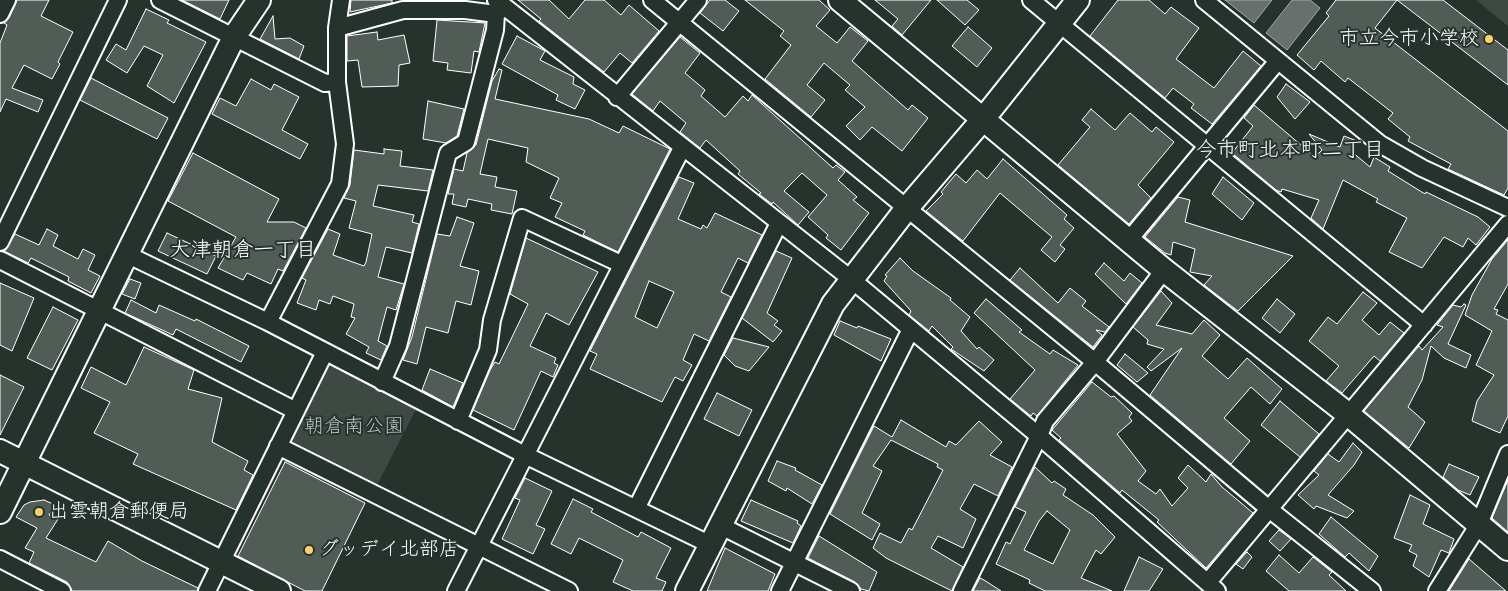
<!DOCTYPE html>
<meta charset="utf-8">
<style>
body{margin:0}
canvas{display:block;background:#26332d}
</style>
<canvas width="1508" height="591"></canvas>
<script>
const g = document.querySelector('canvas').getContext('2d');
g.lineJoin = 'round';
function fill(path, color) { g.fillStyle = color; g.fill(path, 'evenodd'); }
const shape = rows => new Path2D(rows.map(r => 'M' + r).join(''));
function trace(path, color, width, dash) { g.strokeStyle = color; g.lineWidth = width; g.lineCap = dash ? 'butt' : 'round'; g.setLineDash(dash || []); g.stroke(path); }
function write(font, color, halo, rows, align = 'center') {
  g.font = font + ' Caveat,"Klee One",sans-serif'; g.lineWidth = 4; g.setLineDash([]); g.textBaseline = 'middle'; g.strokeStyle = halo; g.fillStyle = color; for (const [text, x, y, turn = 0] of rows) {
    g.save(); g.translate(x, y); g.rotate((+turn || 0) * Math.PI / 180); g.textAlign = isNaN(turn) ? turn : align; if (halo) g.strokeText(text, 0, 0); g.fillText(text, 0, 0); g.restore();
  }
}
fill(shape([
 [1476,0,1508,0,1508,26],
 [331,366,416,409,376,487,295,446,291,437,325,370]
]), '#3e4944');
const water = shape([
 [1225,0,1272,0,1254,23,1225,0],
 [1292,0,1310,0,1320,8,1287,50,1266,33,1292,0]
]);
fill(water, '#67706c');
trace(water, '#a4a9a7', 1);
const building = shape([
 [17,0,49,0,41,16,73,32,58,62,60,64,52,79,24,65,12,88,43,100,38,112,6,99,0,112,0,43,7,25,4,23,9,18,17,0],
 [182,0,229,0,220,19,182,0],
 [351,0,392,0,392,3,350,12,351,0],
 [518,0,549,0,569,19,585,0,604,0,621,15,629,5,659,31,632,63,620,53,604,72,539,21,541,19,518,0],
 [710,0,725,0,739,11,723,31,700,13,710,0],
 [745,0,819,0,830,10,816,26,837,43,850,27,868,41,852,61,908,110,912,105,928,118,902,151,872,127,860,140,846,126,865,107,845,90,850,85,824,63,807,85,825,100,811,117,765,79,791,45,780,36,784,31,745,0],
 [875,0,931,0,902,35,892,26,898,19,875,0],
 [937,0,967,0,979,10,965,25,937,0],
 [1118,0,1149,0,1165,14,1171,7,1199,28,1176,59,1214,88,1243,51,1261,66,1212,124,1191,108,1194,104,1173,88,1165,98,1090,36,1118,0],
 [1336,0,1397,0,1375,28,1508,131,1508,188,1504,195,1448,169,1451,164,1408,141,1410,137,1388,119,1393,113,1348,78,1345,82,1321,61,1314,70,1297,55,1329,16,1326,13,1336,0],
 [1397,0,1443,0,1508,50,1508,85,1397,0],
 [146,9,169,20,167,23,206,42,174,103,147,86,163,55,144,46,127,73,106,60,116,44,126,50,146,9],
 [273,16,275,39,290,38,304,46,299,59,260,39,273,16],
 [437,20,485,23,479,52,474,51,471,73,447,70,448,63,433,61,437,20],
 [968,27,992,48,977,67,952,46,968,27],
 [377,32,378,40,404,35,410,63,399,65,398,86,362,87,358,60,347,61,347,36,377,32],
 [517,36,545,51,540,60,574,77,573,84,585,90,575,109,556,100,558,95,502,64,517,36],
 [680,37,700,53,685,73,705,90,701,96,725,117,743,96,748,101,752,95,833,168,836,165,845,172,838,180,857,197,853,200,869,213,841,250,826,238,828,235,808,217,827,195,802,173,784,191,809,212,798,225,773,202,772,204,759,194,761,193,738,174,740,171,706,140,700,148,680,132,686,123,660,101,653,111,632,94,680,37],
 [499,69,502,70,495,99,589,119,619,133,623,126,670,149,618,252,583,235,585,231,555,217,562,203,550,198,559,178,526,162,528,148,488,139,480,174,497,177,495,187,517,191,512,214,491,210,492,204,468,199,466,207,452,204,454,194,448,194,454,169,463,171,467,153,476,145,492,81,499,69],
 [91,78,168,118,157,139,80,100,91,78],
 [251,79,271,90,274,84,299,97,282,130,308,144,300,159,212,114,220,98,236,106,251,79],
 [1286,84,1310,102,1295,119,1277,97,1286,84],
 [428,101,464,109,457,136,446,143,423,139,428,101],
 [1254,105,1315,157,1322,150,1309,134,1340,147,1344,136,1357,141,1351,151,1370,167,1374,157,1390,167,1388,171,1425,194,1426,192,1478,217,1490,227,1476,245,1468,238,1463,247,1444,237,1422,268,1389,252,1407,218,1376,202,1378,199,1343,180,1323,229,1311,218,1319,200,1282,189,1281,192,1276,190,1232,153,1253,126,1244,118,1254,105],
 [1091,109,1115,130,1130,113,1152,132,1156,127,1174,142,1138,185,1151,198,1129,224,1058,165,1090,127,1082,120,1091,109],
 [384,149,402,151,400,166,433,170,428,191,378,185,373,206,414,215,412,222,419,224,412,253,386,247,378,277,404,284,396,310,387,307,378,341,387,346,381,360,366,353,369,347,346,334,355,318,351,317,354,304,333,296,330,304,319,300,316,310,297,303,306,280,302,278,328,229,340,234,333,255,364,266,366,262,372,234,349,228,356,201,344,198,350,185,354,150,384,154,384,149],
 [193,153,279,199,267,222,294,222,306,228,283,271,278,269,271,284,247,273,243,280,218,268,236,237,168,201,193,153],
 [1003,159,1067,215,1064,219,1074,228,1060,245,1065,249,1055,262,1041,250,1052,237,1000,193,963,241,926,211,943,194,941,192,956,174,966,183,977,170,987,179,1003,159],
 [679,177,694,183,678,219,701,229,703,225,707,228,715,213,762,235,748,263,738,258,721,292,731,297,709,341,694,334,683,360,692,365,683,381,675,377,662,402,590,369,597,354,590,351,679,177],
 [649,281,674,292,657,328,635,317,649,281],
 [1223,177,1254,203,1242,220,1212,194,1223,177],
 [1178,197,1190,200,1185,222,1293,256,1238,311,1204,285,1212,276,1190,272,1195,249,1173,242,1171,255,1165,253,1145,237,1178,197],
 [457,217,474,223,460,266,479,271,471,305,456,301,448,333,426,327,417,364,403,360,412,337,437,234,450,236,457,217],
 [47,229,58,235,53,246,78,259,83,249,95,255,88,270,100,276,91,293,68,281,69,277,31,258,28,263,4,251,15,234,39,245,47,229],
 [167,233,216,256,207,274,158,251,167,233],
 [526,238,598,272,569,325,546,313,530,346,556,358,554,363,558,365,553,377,541,371,514,430,473,410,490,370,495,362,499,364,528,304,510,294,526,238],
 [1508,240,1508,284,1494,309,1498,310,1496,314,1508,320,1508,416,1500,433,1472,421,1477,401,1494,375,1476,365,1492,331,1465,315,1472,295,1492,259,1508,240],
 [776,251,792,258,767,313,778,321,774,325,782,331,773,342,742,318,776,251],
 [900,258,913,271,951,298,950,300,970,317,961,331,977,349,979,347,994,360,984,371,951,349,953,347,932,326,929,331,909,315,911,311,884,281,887,276,885,275,900,258],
 [1104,263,1124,281,1130,273,1142,283,1126,304,1095,274,1104,263],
 [1020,268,1058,303,1070,288,1086,301,1082,306,1109,327,1105,332,1096,330,1102,335,1093,347,1010,280,1020,268],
 [130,279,141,283,135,299,122,294,130,279],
 [0,283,34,298,12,351,0,345,0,283],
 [1161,291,1172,303,1156,325,1192,334,1204,320,1220,335,1202,356,1228,379,1247,358,1282,389,1270,404,1251,387,1224,418,1250,441,1231,464,1150,395,1182,348,1151,371,1147,367,1164,349,1147,344,1148,340,1133,327,1161,291],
 [1363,292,1377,303,1362,320,1379,335,1390,322,1404,333,1380,361,1374,356,1342,393,1326,381,1339,366,1309,341,1328,317,1337,324,1363,292],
 [986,299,1022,330,1019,332,1050,354,1053,350,1078,365,1037,416,1033,413,1031,416,1010,399,1035,370,974,313,986,299],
 [1277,299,1295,314,1280,333,1262,318,1277,299],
 [131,300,156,313,159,305,195,321,196,319,249,346,241,362,176,329,173,335,125,313,131,300],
 [1464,304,1466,305,1448,344,1471,355,1466,368,1444,358,1431,346,1422,380,1408,407,1425,422,1409,448,1364,411,1419,346,1422,350,1443,327,1437,325,1453,305,1461,307,1464,304],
 [53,307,78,320,52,370,27,358,53,307],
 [840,321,857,328,858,326,891,339,881,361,834,335,840,321],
 [733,338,769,347,749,371,735,366,724,355,733,338],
 [144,347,194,370,188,389,222,398,212,442,248,461,244,470,253,475,236,510,133,464,138,454,94,433,110,402,81,388,91,367,126,385,144,347],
 [1125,354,1148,373,1137,382,1117,365,1125,354],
 [430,369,463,383,453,407,422,390,430,369],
 [0,375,24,387,0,435,0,375],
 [1092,382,1111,397,1114,396,1132,413,1129,417,1132,421,1117,434,1146,471,1138,481,1156,494,1160,489,1172,506,1188,488,1178,478,1188,465,1206,482,1211,474,1222,487,1253,513,1206,568,1157,522,1159,520,1122,490,1120,493,1059,440,1061,438,1052,430,1092,382],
 [717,393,752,410,739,436,704,419,717,393],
 [1280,401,1319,434,1300,457,1261,425,1280,401],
 [901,420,946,447,949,441,956,445,979,421,1002,442,990,455,1012,467,998,496,974,484,960,509,976,519,963,548,938,536,931,548,963,567,952,591,886,558,873,548,880,533,901,543,909,528,912,530,943,470,937,467,938,464,891,440,873,466,882,471,862,513,880,524,872,540,830,514,874,426,892,437,901,420],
 [1353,443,1362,452,1354,465,1328,495,1354,511,1347,518,1316,506,1314,509,1298,495,1319,475,1314,471,1328,454,1339,462,1353,443],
 [777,461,796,468,795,470,822,485,812,504,787,488,786,491,768,481,777,461],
 [285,462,365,503,322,591,305,591,238,556,285,462],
 [1449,464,1479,477,1470,495,1458,490,1443,477,1449,464],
 [1035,467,1052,483,1054,481,1066,489,1063,495,1093,515,1115,537,1101,554,1096,550,1081,578,1112,591,1045,591,1029,583,1030,580,996,564,1006,542,1010,544,1026,512,1015,507,1035,467],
 [1047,511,1070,530,1053,564,1024,550,1039,521,1047,511],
 [525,478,552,491,536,525,545,529,533,554,502,539,520,500,515,498,525,478],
 [1508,480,1508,532,1492,518,1508,480],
 [1410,495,1430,505,1423,524,1454,539,1449,553,1441,550,1429,577,1413,566,1417,555,1409,551,1412,545,1394,538,1410,495],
 [573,499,593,509,591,512,638,537,641,532,671,548,656,578,666,582,662,591,633,591,613,582,623,560,579,538,571,554,551,544,573,499],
 [44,500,55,505,49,515,58,519,46,538,96,562,108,541,142,561,198,588,197,591,72,591,67,582,29,563,34,552,25,548,37,528,16,517,24,505,30,502,44,500],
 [751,500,798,521,797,523,801,526,793,543,741,521,751,500],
 [1331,517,1378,556,1369,571,1349,553,1345,557,1319,534,1331,517],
 [1279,530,1291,539,1280,551,1269,541,1279,530],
 [819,536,877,572,869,591,861,589,855,582,808,558,819,536],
 [725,548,775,574,768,591,707,591,725,548],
 [1247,552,1252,557,1243,569,1236,564,1247,552],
 [1279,555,1299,573,1313,557,1332,572,1329,575,1346,591,1289,591,1266,571,1279,555],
 [1139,557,1163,569,1149,591,1124,591,1139,557],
 [1469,559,1506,591,1449,591,1469,559],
 [980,578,984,580,1001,591,973,591,980,578]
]);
fill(building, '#515c57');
trace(building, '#fff', 1);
const street = shape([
 [160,0,325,83,337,82],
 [496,0,851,279,1039,436,1217,591],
 [652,0,1095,362,1269,509,1372,591],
 [1031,0,1424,325],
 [1204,0,1380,144,1422,168,1508,208],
 [0,14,7,0],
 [337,28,403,10,465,10,496,14],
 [617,97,698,0],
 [1128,241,1277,62],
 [0,242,118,0],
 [126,254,268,322,525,455,711,545],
 [0,260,296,411],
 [268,322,340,184,345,144,337,82,337,28,341,0],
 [382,382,398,346,448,153,466,142,495,30,496,14,504,7],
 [458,421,488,350,492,320,522,218,621,264],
 [278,446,569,591],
 [637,507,779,223],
 [721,526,851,591],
 [0,559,62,591],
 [1208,582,1508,224],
 [207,591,325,352],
 [456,591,682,148],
 [780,591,911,329],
 [962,591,1039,436,1045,421,1095,362,1164,270],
 [1437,591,1479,524,1508,454]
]);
const secondary = shape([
 [840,0,1164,270,1349,415,1508,549],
 [0,451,279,591],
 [0,512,234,37,259,0],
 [687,591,833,304,907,208,984,118,1078,0]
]);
trace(street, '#fff', 20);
trace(secondary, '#fff', 26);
trace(street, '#26332d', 16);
trace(secondary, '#26332d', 22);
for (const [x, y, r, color] of [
 [1489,39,5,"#ffd166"],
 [39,512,5,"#ffd166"],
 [309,550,5,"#ffd166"]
]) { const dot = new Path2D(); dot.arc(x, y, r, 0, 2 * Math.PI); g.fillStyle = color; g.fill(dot); trace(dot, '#26332d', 2); }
write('20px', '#fff', '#26332d', [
 ["市立今市小学校",1479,39,"right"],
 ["出雲朝倉郵便局",49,512],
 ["グッデイ北部店",319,550]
], 'left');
write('20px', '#bbbfbe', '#26332d', [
 ["朝倉南公園",354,427]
]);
write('21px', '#fff', '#26332d', [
 ["今市町北本町二丁目",1290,150],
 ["大津朝倉一丁目",243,250]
]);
</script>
